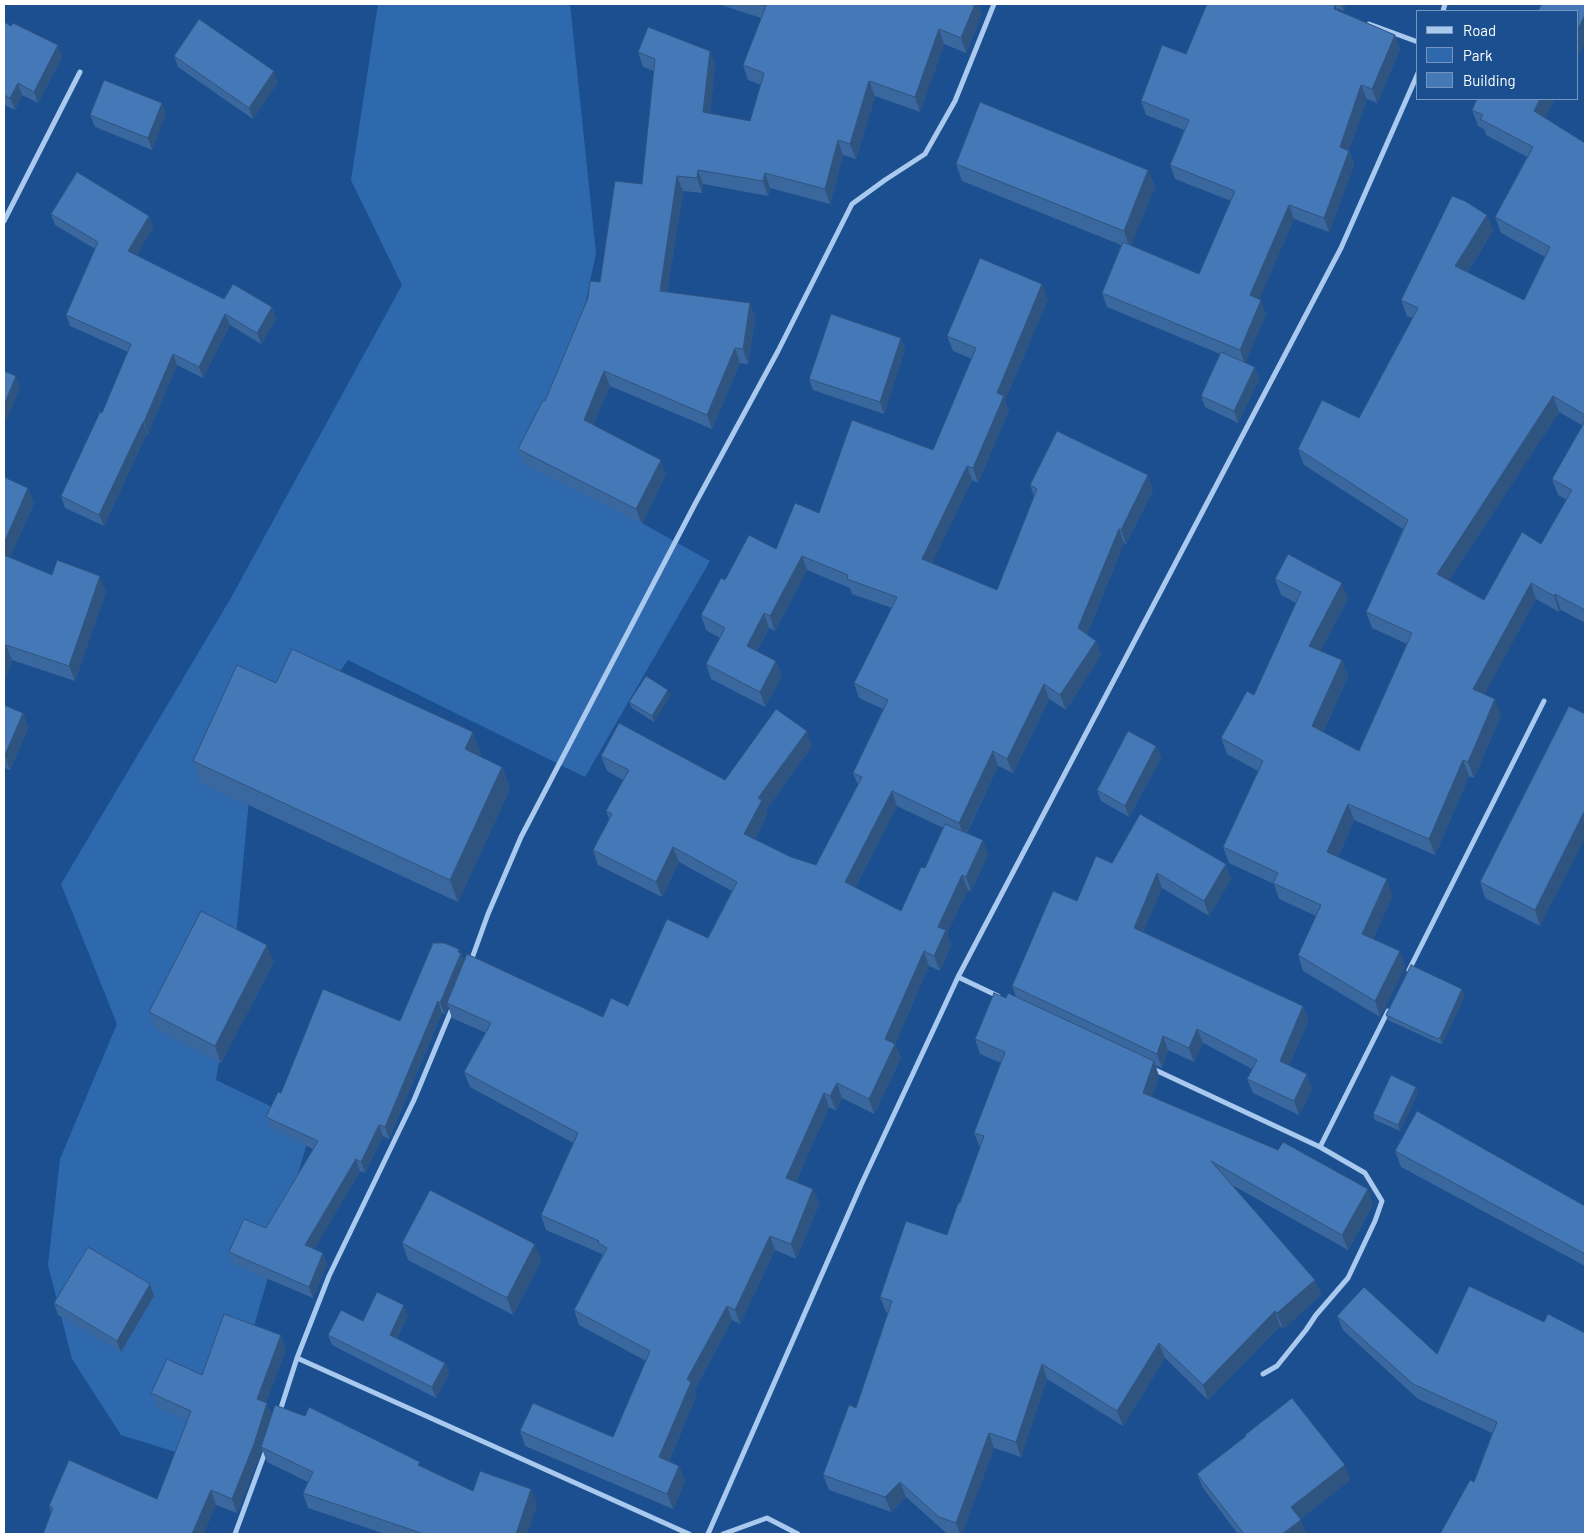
<!DOCTYPE html>
<style>
body{margin:0}
#map{position:relative;width:1589px;height:1538px;overflow:hidden;background:#1b4f8f;font-family:Barlow,sans-serif}
canvas{display:block}
.frame{position:absolute;inset:0;border:5px solid #fff;pointer-events:none}
.legend{position:absolute;left:1416px;top:10px;width:162px;height:90px;box-sizing:border-box;background:#1b4f8f;border:1px solid #7695bc;margin:0;padding:6px 9px;list-style:none;font-size:15px;color:#fff}
.legend li{display:flex;align-items:center;gap:10px;height:25px}
.legend b{width:25px;border:1px solid #7695bc}
</style>
<div id="map">
<canvas width="1589" height="1538"></canvas>
<div class="frame"></div>
<ul class="legend">
<li><b style="height:6px;background:#a9c9ee"></b>Road</li>
<li><b style="height:14px;background:#2e69ad"></b>Park</li>
<li><b style="height:14px;background:#4478b7"></b>Building</li>
</ul>
</div>
<script>
const g = document.querySelector('canvas').getContext('2d');
g.lineJoin = 'round';
function fill(path, color) { g.fillStyle = color; g.fill(path, 'evenodd'); }
const shape = rows => new Path2D(rows.map(r => 'M' + r).join(''));
function trace(path, color, width, dash) { g.strokeStyle = color; g.lineWidth = width; g.lineCap = dash ? 'butt' : 'round'; g.setLineDash(dash || []); g.stroke(path); }
fill(shape([
 [378,4,570,4,596,253,550,472,710,561,585,777,348,660,249,800,231,989,216,1080,312,1126,214,1464,121,1435,72,1359,48,1265,60,1159,117,1024,61,884,232,596,402,285,351,180]
]), '#2e69ad');
trace(shape([
 [1443,11,1445,4],
 [1369,24,1418,42],
 [4,221,80,72],
 [471,961,488,914,521,837,695,504,778,351,852,204,885,180,925,154,955,101,994,4],
 [1409,970,1544,701],
 [958,977,998,996],
 [1151,1068,1320,1147,1365,1173,1382,1201,1375,1221,1348,1278,1316,1315,1306,1330,1277,1366,1263,1374],
 [1320,1147,1388,1011],
 [297,1358,689,1534],
 [280,1411,297,1358,329,1276,414,1100,453,1006],
 [235,1534,266,1450],
 [708,1534,861,1185,958,977,1341,248,1418,73],
 [723,1534,767,1518,798,1534]
]), '#a9c9ee', 5);
fill(shape([
 [718,4,978,4,982,14,966,53,944,44,920,112,875,96,856,159,843,155,830,204,770,188,768,196,703,184,702,193,683,191,667,292,750,303,755,318,748,364,740,363,712,429,610,386,593,425,666,474,642,524,523,464,518,449,545,401,600,282,642,184,654,71,643,67,638,52,710,51,715,66,710,114,750,121,761,85,748,80,743,65,761,18],
 [1287,4,1347,4,1344,11,1337,8,1338,11,1395,35,1400,49,1377,103,1367,99,1349,150,1354,165,1329,232,1294,219,1259,299,1266,314,1245,363,1255,367,1259,379,1238,423,1205,407,1201,396,1220,354,1107,307,1102,293,1121,245,962,181,956,164,1148,170,1155,187,1131,245,1199,274,1231,201,1175,179,1170,165,1184,130,1146,115,1141,101,1186,54,1287,5],
 [4,22,62,57,38,103,22,95,15,110,4,105],
 [174,56,278,82,253,119,178,67],
 [1477,99,1555,99,1544,118,1585,143,1585,623,1561,610,1559,612,1536,599,1484,694,1501,715,1474,778,1469,776,1435,855,1354,820,1338,857,1393,895,1373,939,1400,951,1405,967,1380,1017,1303,971,1298,955,1316,916,1279,899,1274,884,1229,863,1223,847,1258,771,1227,754,1221,738,1254,695,1296,603,1281,595,1275,579,1348,599,1320,651,1342,660,1348,677,1323,732,1359,751,1407,644,1372,628,1366,612,1403,529,1304,465,1298,449,1359,418,1413,318,1407,316,1401,300,1487,215,1493,231,1467,272,1524,300,1545,257,1501,233,1495,217,1527,157,1486,135,1484,129,1478,126,1472,110],
 [1559,412,1583,426,1552,479,1558,495,1567,500,1541,544,1484,600,1449,580],
 [166,114,152,150,95,127,90,115],
 [51,214,149,216,153,228,136,255,224,299,272,307,276,319,261,344,230,325,203,378,177,365,148,434,147,433,104,526,65,508,61,496,102,413,128,352,70,326,66,315,95,249,55,225],
 [1048,299,1005,400,1009,410,978,483,972,480,932,563,997,590,1034,496,1030,485,1153,490,1126,544,1124,543,1087,634,1096,641,1101,655,1066,710,1049,699,1013,773,998,766,967,833,988,855,971,891,968,890,947,933,951,945,940,971,929,966,895,1044,901,1058,874,1114,842,1098,836,1111,829,1107,796,1182,813,1189,819,1204,796,1259,775,1250,740,1324,732,1320,694,1391,696,1396,669,1461,679,1466,685,1481,673,1509,525,1446,520,1431,613,1437,646,1361,579,1325,574,1310,602,1256,602,1254,546,1230,541,1215,573,1143,470,1087,464,1072,486,1033,452,1018,448,1006,445,1014,442,1013,389,1139,383,1136,365,1173,360,1171,314,1249,327,1264,313,1298,233,1264,229,1252,266,1228,313,1149,270,1128,266,1117,281,1093,400,1021,459,949,464,962,603,1017,628,1006,708,938,732,891,679,862,662,897,598,865,593,850,609,819,606,811,623,780,607,771,601,756,725,780,812,746,766,810,767,815,755,839,791,857,816,865,858,785,853,773,883,709,859,698,854,683,892,608,852,594,850,588,807,570,775,631,769,628,757,651,776,661,782,676,765,707,711,679,706,664,720,638,706,630,701,615,725,580,776,549,819,513,933,450,972,359,953,351,947,336],
 [897,806,943,828,925,868,901,911,855,888],
 [901,338,905,349,884,414,813,390,809,379],
 [4,477,28,488,34,503,10,557,52,575,106,591,75,681,12,660,4,682],
 [276,683,481,754,480,757,502,767,510,789,458,902,201,783,193,761],
 [670,695,654,722,632,708,629,702],
 [4,705,23,713,28,728,10,770,4,768],
 [1585,714,1540,926,1485,898,1480,882],
 [1156,746,1161,758,1129,817,1101,801,1097,790],
 [1112,863,1231,879,1209,916,1162,888,1143,932,1303,1006,1308,1021,1289,1066,1312,1089,1299,1115,1253,1093,1247,1079,1252,1069,1203,1043,1194,1062,1168,1050,1162,1068,1155,1065,1159,1076,1152,1097,1373,1205,1348,1250,1232,1185,1315,1280,1321,1295,1283,1329,1280,1326,1208,1400,1165,1358,1123,1426,1047,1379,1021,1457,994,1448,962,1534,951,1534,945,1532,906,1497,891,1512,829,1490,823,1475,856,1408,888,1313,886,1312,880,1297,947,1235,980,1148,974,1133,1001,1063,980,1054,975,1039,1006,998,1016,997,1012,986,1077,901],
 [274,962,221,1063,155,1029,149,1012],
 [1465,995,1442,1044,1441,1043,1440,1044,1388,1020,1386,1015],
 [1418,1092,1400,1131,1375,1120,1373,1114],
 [1395,1151,1585,1206,1585,1266,1401,1167],
 [402,1243,535,1244,541,1261,513,1315,408,1260],
 [154,1296,121,1352,58,1315,54,1303],
 [408,1315,397,1338,445,1363,449,1374,436,1398,332,1345,328,1335,363,1321],
 [1337,1316,1437,1354,1544,1322,1474,1482,1492,1433,1418,1399,1343,1330],
 [286,1349,266,1402,272,1415,422,1467,473,1491,531,1489,537,1504,527,1534,385,1534,308,1508,303,1493,308,1482,267,1462,262,1449,237,1513,216,1505,51,1513,49,1506,157,1499,187,1421,157,1407,151,1393,202,1375],
 [1245,1435,1350,1480,1300,1519,1306,1534,1238,1534,1203,1488,1197,1474,1246,1437]
]), '#3a679d');
fill(shape([
 [975,4,978,4,982,14,966,53,961,38],
 [1341,4,1347,4,1344,11],
 [1335,5,1341,19,1334,9],
 [1585,15,1585,42,1578,56,1578,29],
 [939,29,944,44,920,112,915,97],
 [1395,35,1400,49,1377,103,1372,89],
 [58,45,62,57,38,103,34,92],
 [710,51,715,66,709,127,703,112],
 [274,71,278,82,253,119,249,108],
 [869,81,875,96,856,159,850,144],
 [18,83,22,95,15,110,10,98],
 [1361,85,1367,99,1345,161,1349,151,1354,165,1329,232,1324,218,1340,147],
 [1540,99,1555,99,1540,127,1534,111],
 [162,103,166,114,152,150,148,138],
 [838,140,843,155,830,204,825,189],
 [698,170,703,184,702,193,697,178],
 [1148,170,1155,187,1130,248,1124,231],
 [765,173,770,188,768,196,763,181],
 [677,176,683,191,665,305,660,291],
 [1289,205,1294,219,1255,309,1250,295],
 [1487,215,1493,231,1460,282,1455,266],
 [149,216,153,228,132,263,128,251],
 [1042,284,1048,299,1005,400,1009,410,978,483,973,468,997,393],
 [1261,300,1266,314,1245,364,1240,350],
 [750,303,755,318,748,364,743,349],
 [272,307,276,319,261,344,257,333],
 [225,314,230,325,203,378,199,367],
 [901,338,905,349,884,414,880,402],
 [735,348,740,363,712,429,707,415],
 [173,354,177,365,148,434,144,422],
 [1255,367,1259,379,1238,423,1234,411],
 [604,371,610,386,589,435,584,420],
 [16,376,20,388,6,422,4,416,4,405],
 [1553,396,1559,412,1443,590,1437,574],
 [143,422,147,433,104,526,99,515],
 [661,460,666,474,642,524,636,509],
 [967,466,972,480,927,574,922,559],
 [1148,475,1153,490,1126,544,1121,530],
 [28,488,34,503,5,568,4,566,4,543],
 [1119,529,1124,543,1083,643,1078,628],
 [802,556,807,570,775,631,770,616],
 [100,576,106,591,75,681,69,666],
 [1342,583,1348,599,1315,662,1309,646],
 [1531,583,1536,599,1479,705,1473,689],
 [1555,594,1561,610,1559,612,1554,596],
 [764,613,769,628,752,660,747,646],
 [1096,641,1101,655,1066,710,1060,695],
 [6,645,12,660,4,682,4,651],
 [1342,660,1348,677,1318,742,1312,726],
 [776,661,782,676,765,707,760,692],
 [1044,684,1049,699,1013,773,1007,759],
 [668,690,670,695,654,722,652,716],
 [1495,699,1501,715,1474,778,1468,762],
 [23,713,28,728,10,770,5,755],
 [807,731,812,746,766,810,767,815,750,849,744,834,758,798],
 [473,732,481,754,473,772,465,749],
 [1156,746,1161,758,1129,817,1125,806],
 [993,751,998,766,964,838,959,823],
 [1463,760,1469,776,1435,855,1429,839],
 [502,767,510,789,458,902,450,880],
 [892,791,897,806,850,897,845,882],
 [1348,804,1354,820,1333,868,1327,852],
 [1585,810,1585,838,1540,926,1535,910],
 [983,840,988,855,971,891,966,877],
 [673,847,679,862,662,897,656,882],
 [1226,864,1231,879,1209,916,1204,901],
 [1157,873,1162,888,1139,942,1134,928],
 [962,875,968,890,947,933,951,945,940,971,934,956,938,927],
 [1387,879,1393,895,1368,950,1362,934],
 [267,945,274,962,221,1063,215,1046],
 [459,949,465,965,447,1003,448,1006,445,1014,440,1003],
 [924,951,929,966,891,1053,895,1044,901,1058,874,1114,869,1099,885,1039],
 [1400,951,1405,967,1380,1017,1375,1001],
 [1462,989,1465,995,1442,1044,1440,1038],
 [438,1001,442,1013,389,1139,385,1127],
 [1303,1006,1308,1021,1285,1076,1280,1061],
 [1197,1029,1203,1043,1194,1062,1189,1048],
 [1163,1036,1168,1050,1162,1068,1157,1054],
 [1154,1061,1159,1076,1148,1108,1143,1093],
 [1307,1074,1312,1089,1299,1115,1294,1101],
 [837,1083,842,1098,836,1111,830,1096],
 [1416,1087,1418,1092,1400,1131,1398,1125],
 [824,1093,829,1107,791,1193,786,1178],
 [379,1125,383,1136,365,1173,361,1162],
 [356,1159,360,1171,310,1257,305,1245],
 [813,1189,819,1204,796,1259,791,1244],
 [1368,1189,1373,1205,1348,1250,1342,1235],
 [770,1236,775,1250,740,1324,735,1310],
 [535,1244,541,1261,513,1315,507,1298],
 [323,1253,327,1264,313,1298,309,1287],
 [1315,1280,1321,1295,1283,1329,1277,1313],
 [150,1284,154,1296,121,1352,117,1341],
 [404,1305,408,1315,393,1345,390,1335],
 [727,1306,732,1320,694,1391,696,1396,664,1472,659,1457,687,1379],
 [1275,1311,1280,1326,1208,1400,1203,1385],
 [281,1335,286,1349,262,1413,257,1399],
 [1159,1343,1165,1358,1123,1426,1117,1411],
 [445,1363,449,1374,436,1398,432,1387],
 [1042,1364,1047,1379,1021,1457,1016,1442],
 [267,1403,273,1417,261,1447,262,1449,259,1458,237,1513,232,1499],
 [989,1433,994,1448,962,1534,960,1534,956,1523],
 [1345,1465,1350,1480,1297,1521,1291,1507],
 [679,1466,685,1481,673,1509,667,1494],
 [900,1482,906,1497,891,1512,885,1497],
 [531,1489,537,1504,527,1534,516,1534],
 [211,1490,216,1505,204,1534,192,1534],
 [1301,1520,1306,1534,1282,1534]
]), '#305480');
const building = shape([
 [758,4,975,4,961,38,939,29,915,97,869,81,850,144,838,140,825,189,765,173,763,181,698,170,697,178,677,176,660,291,750,303,743,349,735,348,707,415,604,371,584,420,661,460,636,509,518,449,543,400,545,401,588,298,590,281,600,282,615,181,642,184,655,59,638,52,648,27,710,51,703,112,750,121,764,73,743,65,766,6,758,4],
 [1207,4,1285,4,1287,5,1287,4,1333,4,1335,5,1334,9,1395,35,1372,89,1361,85,1340,147,1349,151,1324,218,1289,205,1250,295,1261,300,1240,350,1102,293,1123,242,1199,274,1235,191,1170,165,1189,120,1141,101,1162,45,1186,54,1207,4],
 [1542,4,1585,4,1585,15,1578,29,1578,11,1538,11,1542,4],
 [199,19,274,71,249,108,174,56,199,19],
 [4,22,11,26,13,23,58,45,34,92,18,83,10,98,4,95,4,22],
 [104,80,162,103,148,138,90,115,104,80],
 [1477,99,1540,99,1534,111,1585,143,1585,415,1553,396,1437,574,1484,600,1522,532,1541,544,1572,490,1552,479,1585,421,1585,610,1555,594,1554,596,1531,583,1473,689,1495,699,1468,762,1463,760,1429,839,1348,804,1327,852,1387,879,1362,934,1400,951,1375,1001,1298,955,1321,905,1273,883,1278,873,1223,847,1263,761,1221,738,1247,691,1254,695,1301,592,1275,579,1288,554,1342,583,1309,646,1342,660,1312,726,1359,751,1412,633,1366,612,1408,520,1298,449,1322,400,1359,418,1418,308,1401,300,1452,196,1465,201,1487,215,1455,266,1524,300,1550,247,1495,217,1533,147,1480,119,1483,115,1472,110,1477,99],
 [980,102,1148,170,1124,231,956,164,980,102],
 [77,172,149,216,128,251,224,299,233,284,272,307,257,333,225,314,199,367,173,354,144,422,143,422,99,515,61,496,100,412,102,413,131,344,66,315,98,242,51,214,77,172],
 [980,258,1042,284,997,393,1004,396,973,468,967,466,922,559,997,590,1037,489,1030,485,1057,431,1148,475,1121,530,1119,529,1078,628,1096,641,1060,695,1044,684,1007,759,993,751,959,823,892,791,845,882,901,911,921,867,925,868,945,824,983,840,966,877,962,875,938,927,946,930,934,956,924,951,885,1039,895,1044,869,1099,837,1083,830,1096,824,1093,786,1178,813,1189,791,1244,770,1236,735,1310,727,1306,687,1379,691,1382,659,1457,679,1466,667,1494,520,1431,533,1403,613,1437,650,1351,574,1310,607,1248,598,1243,599,1241,541,1215,578,1133,464,1072,491,1023,447,1003,467,954,603,1017,611,998,628,1006,667,919,708,938,737,882,673,847,656,882,593,850,612,814,606,811,629,770,601,756,619,723,725,780,776,709,807,731,758,798,762,800,744,834,791,857,816,865,862,777,853,773,888,700,854,683,897,597,847,579,848,575,802,556,770,616,764,613,747,646,776,661,760,692,706,664,725,628,701,615,721,578,725,580,749,535,776,549,795,503,819,513,852,420,933,450,976,348,947,336,980,258],
 [831,314,901,338,880,402,809,379,831,314],
 [1221,352,1255,367,1234,411,1201,396,1221,352],
 [4,371,16,376,4,405,4,371],
 [4,477,28,488,4,543,4,477],
 [4,555,52,575,57,560,100,576,69,666,6,645,4,651,4,555],
 [292,649,473,732,465,749,502,767,450,880,193,761,237,665,276,683,292,649],
 [646,676,668,690,652,716,629,702,646,676],
 [4,705,23,713,5,755,4,755,4,705],
 [1569,706,1585,714,1585,810,1535,910,1480,882,1569,706],
 [1128,731,1156,746,1125,806,1097,790,1128,731],
 [1140,814,1226,864,1204,901,1157,873,1134,928,1303,1006,1280,1061,1307,1074,1294,1101,1247,1079,1257,1060,1197,1029,1189,1048,1163,1036,1157,1054,1012,986,1053,891,1077,901,1096,856,1112,863,1140,814],
 [201,911,267,945,215,1046,149,1012,201,911],
 [433,943,444,943,459,949,458,952,461,953,440,1003,438,1001,385,1127,379,1125,361,1162,356,1159,305,1245,323,1253,309,1287,229,1252,244,1219,266,1228,318,1141,266,1117,278,1092,281,1093,323,989,400,1021,433,943],
 [1411,965,1462,989,1440,1038,1439,1037,1438,1039,1386,1015,1411,965],
 [994,993,1006,998,1008,993,1154,1061,1143,1093,1278,1150,1283,1142,1368,1189,1342,1235,1211,1161,1315,1280,1277,1313,1275,1311,1203,1385,1159,1343,1117,1411,1042,1364,1016,1442,989,1433,956,1523,939,1517,900,1482,885,1497,823,1475,849,1405,856,1408,892,1301,880,1297,906,1221,947,1235,958,1203,960,1203,984,1136,974,1133,1005,1052,975,1039,994,993],
 [1391,1075,1416,1087,1398,1125,1373,1114,1391,1075],
 [1417,1111,1585,1206,1585,1254,1395,1151,1417,1111],
 [430,1190,535,1244,507,1298,402,1243,430,1190],
 [88,1247,150,1284,117,1341,54,1303,88,1247],
 [1469,1286,1544,1322,1548,1314,1585,1333,1585,1534,1440,1534,1470,1480,1474,1482,1497,1422,1413,1384,1337,1316,1364,1287,1437,1354,1469,1286],
 [377,1292,404,1305,390,1335,445,1363,432,1387,328,1335,341,1310,363,1321,377,1292],
 [224,1314,281,1335,257,1399,267,1403,254,1444,232,1499,211,1490,192,1534,43,1534,53,1508,49,1506,69,1460,157,1499,191,1411,151,1393,167,1359,202,1375,224,1314],
 [1292,1398,1345,1465,1291,1507,1301,1520,1282,1534,1244,1534,1197,1474,1246,1436,1245,1435,1292,1398],
 [275,1405,305,1416,309,1407,420,1462,418,1465,473,1491,480,1471,531,1489,516,1534,424,1534,303,1493,313,1472,261,1447,275,1405]
]);
fill(building, '#4478b7');
trace(building, '#305480', 1);
</script>
